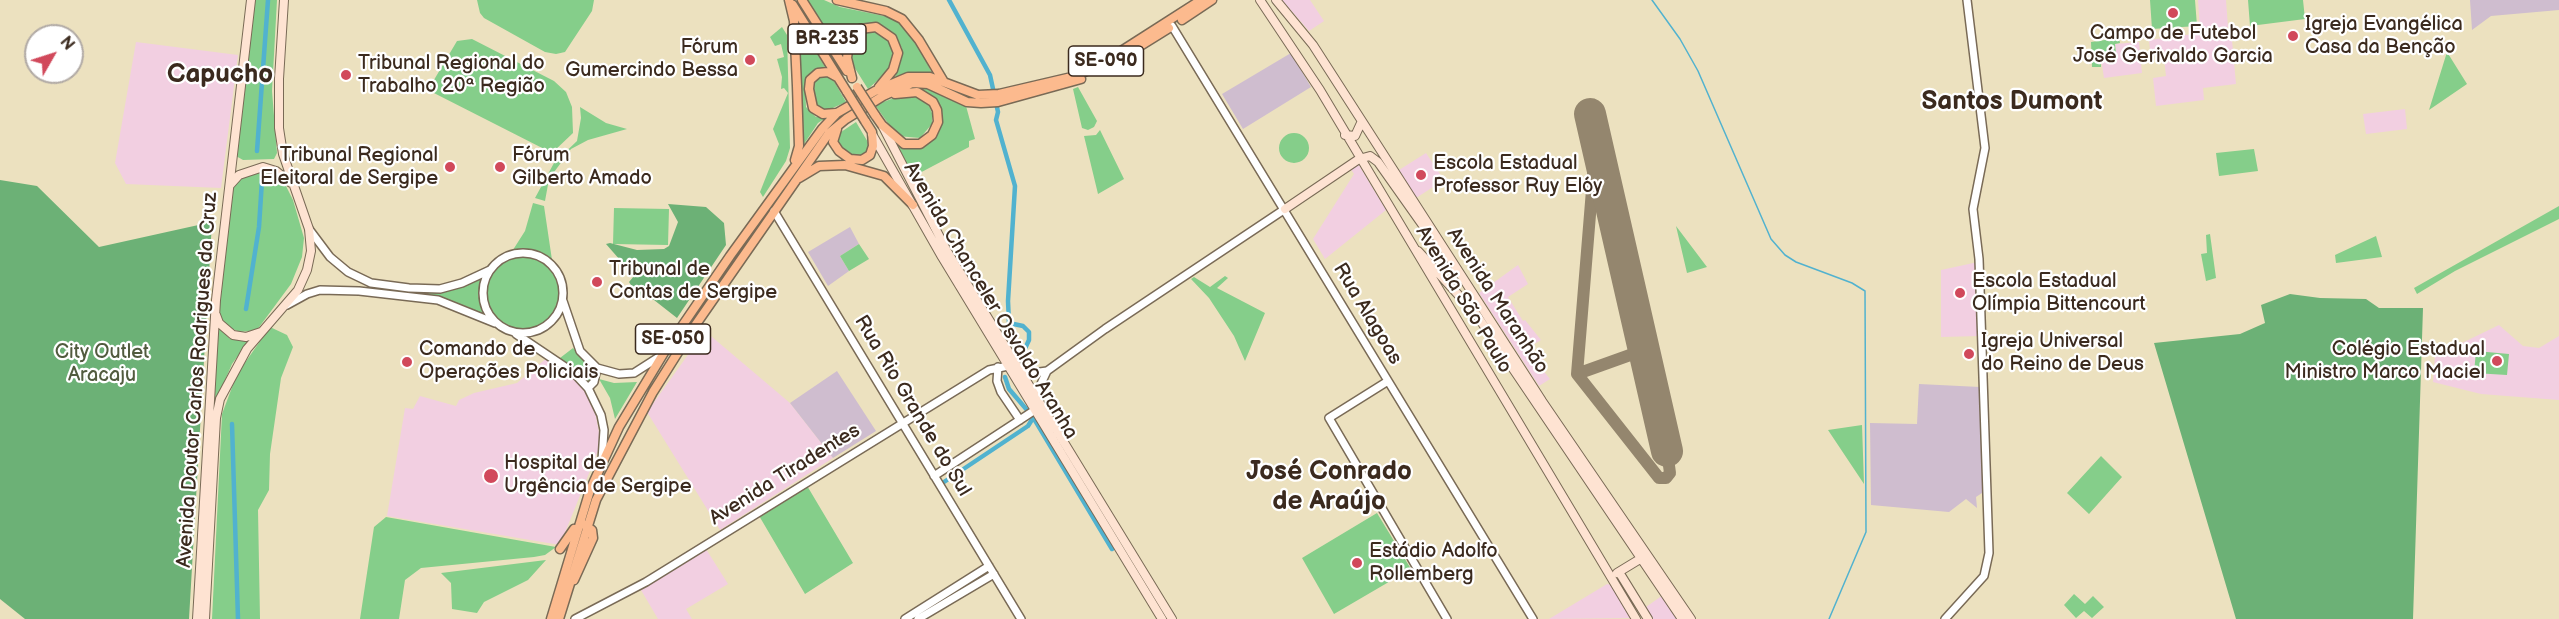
<!DOCTYPE html>
<meta charset="utf-8">
<style>
body{margin:0}
#map{position:relative;width:2559px;height:619px;overflow:hidden;background:#ece1bf;font-family:"Balsamiq Sans",sans-serif}
canvas{display:block}
.north{position:absolute;left:24px;top:24px;width:60px;height:60px;box-sizing:border-box;background:#fff;border:2px solid #b1aaa5;border-radius:50%;rotate:51deg;font-size:16px;font-weight:700;line-height:24px;text-align:center;color:#3b2a1e}
.north::after{content:'';display:block;margin:auto;width:21px;height:27px;background:#d1495b;clip-path:polygon(50% 0,100% 100%,50% 72%,0 100%)}
</style>
<div id="map">
<canvas width="2559" height="619"></canvas>
<div class="north">N</div>
</div>
<script>
const g = document.querySelector('canvas').getContext('2d');
g.lineJoin = 'round';
function fill(path, color) { g.fillStyle = color; g.fill(path, 'evenodd'); }
const shape = rows => new Path2D(rows.map(r => 'M' + r).join(''));
function trace(path, color, width, dash) { g.strokeStyle = color; g.lineWidth = width; g.lineCap = dash ? 'butt' : 'round'; g.setLineDash(dash || []); g.stroke(path); }
function write(font, color, halo, rows, align = 'center') {
  g.font = font + ' "Balsamiq Sans",sans-serif'; g.lineWidth = 4.5; g.setLineDash([]); g.textBaseline = 'middle'; g.strokeStyle = halo; g.fillStyle = color; for (const [text, x, y, turn = 0] of rows) {
    g.save(); g.translate(x, y); g.rotate((+turn || 0) * Math.PI / 180); g.textAlign = isNaN(turn) ? turn : align; if (halo) g.strokeText(text, 0, 0); g.fillText(text, 0, 0); g.restore();
  }
}
fill(shape([
 [1282,0,1310,0,1324,21,1309,31],
 [2198,0,2226,0,2228,27,2200,30],
 [2231,29,2236,84,2203,88,2204,100,2156,106,2153,78,2166,76,2163,50,2150,50,2149,40],
 [136,42,238,55,221,188,126,184,115,163],
 [2139,42,2142,73,2104,78,2101,59,2116,54,2115,44],
 [2405,109,2407,129,2366,134,2363,114],
 [1426,153,1444,180,1416,198,1399,170],
 [1357,162,1386,210,1325,259,1313,239,1354,174,1350,168],
 [1978,262,1980,336,1941,337,1941,270],
 [1518,265,1528,284,1508,297,1523,321,1525,320,1541,340,1531,346,1536,354,1539,352,1547,366,1542,369,1550,379,1539,386,1479,293],
 [2499,325,2523,346,2539,348,2559,336,2559,400,2481,394,2433,382,2435,356],
 [705,331,790,403,833,458,720,530,647,412],
 [548,357,572,374,586,389,595,411,600,438,598,451,560,545,387,516,405,408,413,409,420,396,456,406,459,400,474,393,517,383],
 [706,549,728,584,686,609,692,619,658,619,641,590],
 [1607,584,1611,585,1632,618,1549,619],
 [1663,595,1679,619,1653,619,1646,607]
]), '#f2cfe1');
fill(shape([
 [2470,0,2559,0,2559,10,2491,16,2472,30],
 [1291,53,1311,87,1243,129,1222,94],
 [850,227,859,244,840,256,849,271,828,286,808,252],
 [837,371,876,431,833,458,790,403],
 [1919,384,1980,387,1983,489,1982,493,1976,497,1977,508,1966,499,1949,512,1871,505,1870,423,1917,424]
]), '#cfbdcf');
fill(shape([
 [255,0,277,0,272,91,277,153,274,159,243,160,236,156,238,138],
 [477,0,594,0,592,11,565,52,556,54,545,52,484,18,480,13],
 [807,0,824,0,840,7,894,18,914,37,932,73,911,72,895,77,901,60,902,48,889,30,871,23,861,25,851,33,841,54],
 [2150,0,2195,0,2197,26,2152,29],
 [2248,0,2303,0,2305,19,2250,26],
 [797,20,825,67,811,72,805,79,806,107,816,117,827,117,818,123,800,150],
 [782,27,787,35,790,148,786,161,763,197,760,192,779,144,773,129,788,93,784,88,781,89,782,77,777,59,784,57,781,44,775,46,770,37],
 [863,30,882,31,894,48,888,71,868,89,851,62,851,43],
 [2119,38,2120,43,2115,44,2116,54,2101,59,2101,67,2092,67,2091,42],
 [472,39,554,81,566,92,572,107,573,133,552,153,428,90,457,41],
 [2447,52,2467,84,2429,110],
 [815,76,831,76,846,102,826,111,819,109,814,102,811,82],
 [908,87,927,87,966,106,975,139,969,141,969,147,914,176,892,141,912,148,921,146,936,132,936,102,930,95,917,88,907,89],
 [1078,87,1097,121,1094,127,1088,130,1082,128,1073,89],
 [905,94,917,95,927,101,932,113,932,124,920,138,897,136,875,105],
 [580,107,606,123,627,129,588,140,571,149,549,179,545,201,535,198,554,163,577,141,581,118],
 [856,122,869,144,869,151,862,158,843,154,837,141,841,132],
 [1100,130,1124,179,1098,194,1084,136,1096,135],
 '1279 148a15 15 0 1 1 30 0a15 15 0 1 1-30 0Z',
 [2254,149,2258,171,2219,176,2216,153],
 [260,167,281,176,293,200,304,238,302,257,291,284,257,330,240,332,228,327,218,314,230,186,243,172],
 [533,203,544,206,552,260,527,250,511,253,525,231],
 [2559,206,2559,219,2455,271,2417,294,2414,288],
 [614,208,669,209,668,245,613,244],
 [1676,226,1707,267,1687,273],
 [2210,234,2216,278,2206,281,2201,254,2207,253,2206,235],
 [2376,236,2382,257,2336,263,2335,255],
 [859,244,869,259,849,271,840,256],
 '483 293a40 40 0 1 1 80 0a40 40 0 1 1-80 0Z',
 [483,275,478,296,487,318,468,307,432,295,388,291,388,289,441,290,468,285],
 [1225,276,1228,278,1217,288,1265,313,1245,361,1234,336,1209,298,1191,279,1194,277,1210,287],
 [218,327,230,339,250,339,232,364,212,411],
 [270,327,287,335,293,347,281,378,270,454,269,490,258,510,260,619,212,619,222,414,237,374],
 [573,348,595,371,594,379,589,382,560,358],
 [2476,351,2509,354,2507,375,2474,373],
 [599,379,614,383,637,382,615,419,610,398],
 [1862,425,1864,484,1828,430],
 [2101,456,2122,477,2089,514,2067,493],
 [806,484,853,563,805,594,758,514],
 [1377,513,1411,569,1334,614,1302,558],
 [386,517,556,547,545,555,534,557,421,568,405,580,399,619,360,619,374,527],
 [546,560,528,580,484,602,477,613,452,609,451,583,441,573],
 [2074,594,2085,604,2093,596,2104,607,2092,618,2084,611,2076,618,2064,605]
]), '#85ce8a');
fill(shape([
 [0,180,37,186,99,247,212,222,189,619,25,619,0,599],
 [668,204,706,207,724,223,726,245,677,318,654,300,639,297,629,282,634,276,606,244,610,243,637,250,664,249,669,246,678,222],
 [2290,294,2320,298,2366,299,2379,308,2423,308,2413,619,2236,619,2154,343,2240,334,2265,323,2261,305]
]), '#6cb176');
trace(shape([
 [1652,0,1680,39,1698,71,1771,239,1785,255,1796,262,1852,283,1865,291,1866,532,1829,619]
]), '#51b2cf', 1.5);
trace(shape([
 [949,0,990,75,998,112,996,120,1015,186,1008,301,1009,323,1023,326,1029,332,1029,340,1022,355],
 [257,151,268,0],
 [246,309,259,227,262,180],
 [1005,377,1009,389,1033,417,1112,549],
 [232,424,238,619],
 [944,482,1028,426,1033,418]
]), '#51b2cf', 4.5);
trace(shape([
 [1596,141,1577,374,1659,478,1666,478,1670,473,1667,451],
 [1577,374,1644,350]
]), '#94866e', 12);
trace(shape([
 [1590,114,1667,451]
]), '#94866e', 32);
const tertiary = shape([
 [1172,26,1533,619],
 [774,211,1021,619],
 [309,229,330,257,348,272,371,283,409,288,440,289,462,283,490,270],
 '483 293a40 40 0 1 1 80 0a40 40 0 1 1-80 0Z',
 [563,301,580,351,597,368,619,374,634,373,659,357],
 [287,305,307,294,320,290,359,291,438,300,495,323],
 [516,334,574,373,588,388,601,415,604,430,602,460],
 [998,367,997,381,1001,392,1020,420],
 [1018,367,1032,373,1047,371,1105,329,1285,209],
 [1388,381,1329,418,1447,619],
 [588,388,594,382,597,368],
 [934,476,1035,410,1040,386,1047,371],
 [575,619,646,582,989,370,1008,366],
 [905,619,989,566],
 [918,619,994,574],
 [1945,619,1984,576,1989,553,1979,259,1973,209,1985,148,1967,0]
]);
const secondary = shape([
 [1260,0,1320,90,1636,619],
 [1276,0,1313,45,1542,401,1691,619],
 [883,127,947,251,1172,619],
 [872,134,942,257,1162,619],
 [1345,135,1355,136,1361,123],
 [230,185,239,175,263,167,276,171,291,183],
 [1285,209,1359,159,1370,156,1378,162,1424,227],
 [1418,251,1476,314,1682,619],
 [216,315,219,323,233,335,246,337,261,332],
 [1619,572,1648,619],
 [1617,573,1640,559],
 [197,619,216,300,251,0],
 [205,619,216,418,220,399,247,349,298,290,307,270,311,251,309,229,283,154,279,128,279,79,284,0]
]);
const primary = shape([
 [789,0,794,21,797,86,799,146,795,160],
 [802,0,847,71],
 [837,0,886,11,902,19,919,40,944,82],
 [793,5,847,92],
 [1182,20,1212,0],
 [1103,69,1169,28],
 [852,78,847,58,849,42,860,29,876,27,892,38,898,53,893,70,879,87],
 [836,113,823,114,813,108,809,89,810,80,818,73,828,72,837,77],
 [875,115,882,125,904,144,920,144,932,135,938,122,937,110,933,102,917,92,895,94],
 [837,129,833,142,839,151,850,159,862,160,870,155,873,146,872,132,865,121],
 [799,178,819,166,845,165,884,176,913,205],
 [560,549,574,529],
 [574,580,593,538,592,530,583,524],
 [551,619,590,490,619,427,665,351,730,256,822,129,837,113,875,91,908,77,930,77,978,95,999,94,1076,76,1101,64,1201,0],
 [559,619,596,500,653,392,692,330,829,133,846,119,883,96,912,83,928,84,967,102,981,103,998,102,1081,79]
]);
trace(tertiary, '#796a56', 10);
trace(secondary, '#796a56', 10);
trace(primary, '#796a56', 11);
trace(tertiary, '#fff', 7);
trace(secondary, '#fee3d2', 8);
trace(primary, '#fcba8e', 8);
const primaryBridge = shape([
 [857,87,875,115],
 [847,92,865,121]
]);
trace(primaryBridge, '#796a56', 11, []);
trace(primaryBridge, '#fcba8e', 8);
for (const [x, y, r, color] of [
 [2173,13,6,"#d1495b"],
 [2293,36,6,"#d1495b"],
 [750,60,6,"#d1495b"],
 [346,75,6,"#d1495b"],
 [450,167,6,"#d1495b"],
 [500,167,6,"#d1495b"],
 [1421,175,6,"#d1495b"],
 [597,282,6,"#d1495b"],
 [1960,293,6,"#d1495b"],
 [1969,354,6,"#d1495b"],
 [2497,361,6,"#d1495b"],
 [407,362,6,"#d1495b"],
 [491,476,8,"#d1495b"],
 [1357,563,6,"#d1495b"]
]) { const dot = new Path2D(); dot.arc(x, y, r, 0, 2 * Math.PI); g.fillStyle = color; g.fill(dot); trace(dot, '#fff', 2); }
for (const [x, y, w] of [
 [827,39,78],
 [1106,61,75],
 [673,339,75]
]) { const box = new Path2D(); box.roundRect(x - w / 2, y - 15, w, 30, 4.5); g.fillStyle = '#fff'; g.fill(box); trace(box, '#3b2a1e', 1.5); }
write('bold 18px', '#3b2a1e', null, [
 ["BR-235",827,39],
 ["SE-090",1106,61],
 ["SE-050",673,339]
]);
write('20px', '#3b2a1e', '#fff', [
 ["Igreja Evangélica",2305,25],
 ["Casa da Benção",2305,48],
 ["Campo de Futebol",2173,34,"center"],
 ["José Gerivaldo Garcia",2173,57,"center"],
 ["Fórum",738,48,"right"],
 ["Gumercindo Bessa",738,71,"right"],
 ["Tribunal Regional do",358,64],
 ["Trabalho 20ª Região",358,87],
 ["Tribunal Regional",438,156,"right"],
 ["Eleitoral de Sergipe",438,179,"right"],
 ["Fórum",512,156],
 ["Gilberto Amado",512,179],
 ["Escola Estadual",1433,164],
 ["Professor Ruy Elóy",1433,187],
 ["Tribunal de",609,270],
 ["Contas de Sergipe",609,293],
 ["Escola Estadual",1972,282],
 ["Olímpia Bittencourt",1972,305],
 ["Igreja Universal",1981,342],
 ["do Reino de Deus",1981,365],
 ["Comando de",419,350],
 ["Operações Policiais",419,373],
 ["Colégio Estadual",2485,350,"right"],
 ["Ministro Marco Maciel",2485,373,"right"],
 ["Hospital de",504,464],
 ["Urgência de Sergipe",504,487],
 ["Estádio Adolfo",1369,552],
 ["Rollemberg",1369,575]
], 'left');
write('20px', '#3b2a1e', '#fff', [
 ["Avenida São Paulo",1463,300,59],
 ["Avenida Chanceler Osvaldo Aranha",990,301,59],
 ["Avenida Maranhão",1497,301,57],
 ["Rua Alagoas",1367,314,59],
 ["Avenida Doutor Carlos Rodrigues da Cruz",198,380,-86],
 ["Rua Rio Grande do Sul",912,406,59],
 ["Avenida Tiradentes",785,475,-32]
]);
write('20px', '#515b3e', '#fff', [
 ["City Outlet",102,353],
 ["Aracaju",102,376]
]);
write('bold 26px', '#3b2a1e', '#fff', [
 ["Capucho",220,75],
 ["Santos Dumont",2012,102],
 ["José Conrado",1329,472],
 ["de Araújo",1329,502]
]);
</script>
